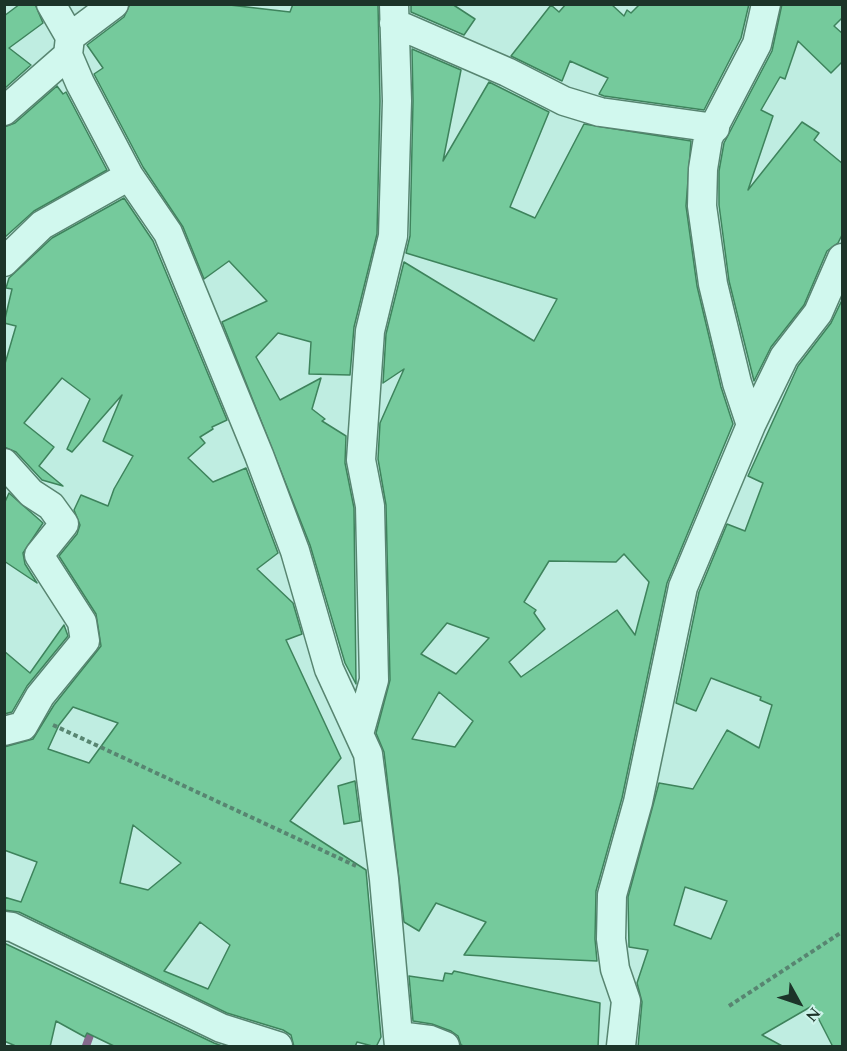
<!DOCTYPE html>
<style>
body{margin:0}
#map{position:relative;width:847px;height:1051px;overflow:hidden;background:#bfede1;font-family:Spectral,serif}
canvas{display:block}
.frame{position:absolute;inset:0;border:6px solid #1c3429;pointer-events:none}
.north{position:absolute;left:769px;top:973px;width:60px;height:60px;-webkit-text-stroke:4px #cef4eb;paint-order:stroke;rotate:130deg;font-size:16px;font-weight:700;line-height:24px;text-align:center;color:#1c3429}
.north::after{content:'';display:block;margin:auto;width:21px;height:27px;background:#1c3429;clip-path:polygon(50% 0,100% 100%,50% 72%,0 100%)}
</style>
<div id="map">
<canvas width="847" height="1051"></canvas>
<div class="frame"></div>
<div class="north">N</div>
</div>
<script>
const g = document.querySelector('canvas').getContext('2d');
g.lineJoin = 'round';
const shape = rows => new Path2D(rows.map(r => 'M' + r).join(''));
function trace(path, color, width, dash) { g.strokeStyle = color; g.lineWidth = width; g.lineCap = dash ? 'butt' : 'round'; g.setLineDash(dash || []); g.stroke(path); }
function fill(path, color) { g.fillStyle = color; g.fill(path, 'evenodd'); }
trace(shape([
 [86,1046,93,1027]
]), '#846a8c', 8);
const building = shape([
 [20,4,35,4,43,23,9,48,31,65,4,89,4,16,20,4],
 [130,4,221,4,290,12,293,4,378,4,380,101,377,234,354,327,350,375,309,374,311,342,278,333,256,357,280,400,321,378,312,409,325,419,322,421,346,436,345,463,354,508,356,684,345,663,310,545,222,322,267,301,229,261,204,279,183,227,143,167,94,74,103,68,87,45,124,17,130,4],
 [411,4,452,4,475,19,464,35,411,12,411,4],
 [566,4,611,4,624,16,627,10,631,13,640,4,749,4,741,38,704,110,604,96,599,94,608,78,570,61,562,81,511,56,551,5,559,12,566,4],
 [782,4,843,4,843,17,834,26,843,34,843,61,831,73,798,41,785,79,780,77,761,110,773,116,748,190,802,122,819,133,814,140,843,164,843,233,838,243,827,251,804,305,771,347,754,381,729,281,719,205,719,171,724,143,772,51,782,4],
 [412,49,461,70,443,161,489,82,549,112,510,207,535,218,584,124,691,141,686,206,697,286,721,387,733,424,667,583,622,798,596,891,595,939,597,961,464,955,486,922,436,903,419,931,404,922,384,752,376,733,390,680,386,505,378,459,380,423,404,369,383,383,386,334,404,262,534,341,557,299,406,253,410,236,413,101,412,49],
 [624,554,649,582,635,635,617,610,521,677,509,662,545,629,534,613,536,610,524,602,549,561,616,562,624,554],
 [447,623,489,638,456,674,421,654,447,623],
 [439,692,473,721,455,747,412,739,439,692],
 [57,86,63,94,66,92,107,170,34,211,4,238,4,127,15,123,57,86],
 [124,198,153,241,227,420,212,427,213,429,200,437,205,443,188,458,213,482,246,468,278,553,257,569,293,603,302,634,286,640,341,758,290,821,366,870,381,1037,376,1047,357,1042,355,1047,294,1047,291,1035,283,1030,227,1013,19,912,4,910,4,897,21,902,37,862,4,850,4,747,33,739,54,705,101,646,96,614,59,556,77,534,80,525,74,510,81,495,108,506,114,489,133,456,103,441,122,395,72,452,67,449,90,399,62,378,24,423,54,447,39,466,63,486,42,480,16,452,4,447,4,367,16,326,4,323,12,289,6,288,9,278,52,238,124,198],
 [73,707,118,723,89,763,48,749,59,725,73,707],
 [133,825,181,863,148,890,120,883,133,825],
 [200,922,230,945,208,989,164,971,200,922],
 [843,298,843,1047,833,1047,812,1006,762,1035,784,1047,638,1047,642,1002,637,983,648,950,629,947,628,897,659,783,693,789,727,730,759,748,772,705,760,700,761,697,711,678,696,711,676,703,699,592,727,524,745,531,763,483,748,476,798,366,831,323,843,298],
 [685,887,727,901,711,939,674,925,685,887],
 [9,493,43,523,23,553,25,564,37,583,4,561,4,504,9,493],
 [64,625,68,636,27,686,12,712,4,714,4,651,30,673,64,625],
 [355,781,360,821,344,824,338,786,355,781],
 [4,943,214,1043,225,1047,116,1047,87,1033,85,1037,56,1021,50,1047,18,1047,4,1041,4,943],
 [454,971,600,1003,598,1047,466,1047,461,1045,458,1036,451,1031,432,1024,413,1021,409,976,443,981,445,973,452,974,454,971]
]);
fill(building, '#75ca9c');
trace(building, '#3e835c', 1.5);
const street = shape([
 [51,4,70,37,68,55,80,83,129,176,168,233,259,455,295,551,329,669,368,754,384,879,398,1036],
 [394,23,507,72,564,101,600,112,715,128],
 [70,37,114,4],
 [4,111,68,55],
 [4,262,42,225,129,176],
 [751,425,784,357,818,313,842,258],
 [4,463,31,493,51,506,64,524,39,555,82,622,85,641,40,696,23,726,4,731],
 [359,734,374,680,370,506,361,460,370,331,393,236,397,101,394,4],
 [4,926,12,927,221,1028,278,1046],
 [399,1046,398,1036,430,1040,445,1046],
 [621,1046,626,1001,615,969,611,939,612,895,638,802,683,587,751,425,737,383,713,284,702,206,703,169,708,138,757,44,766,4]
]);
trace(street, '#588571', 31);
trace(shape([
 [53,725,356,866],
 [729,1006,842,932]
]), '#588571', 4, [4.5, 3]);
trace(street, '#d1f8ee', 28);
</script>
